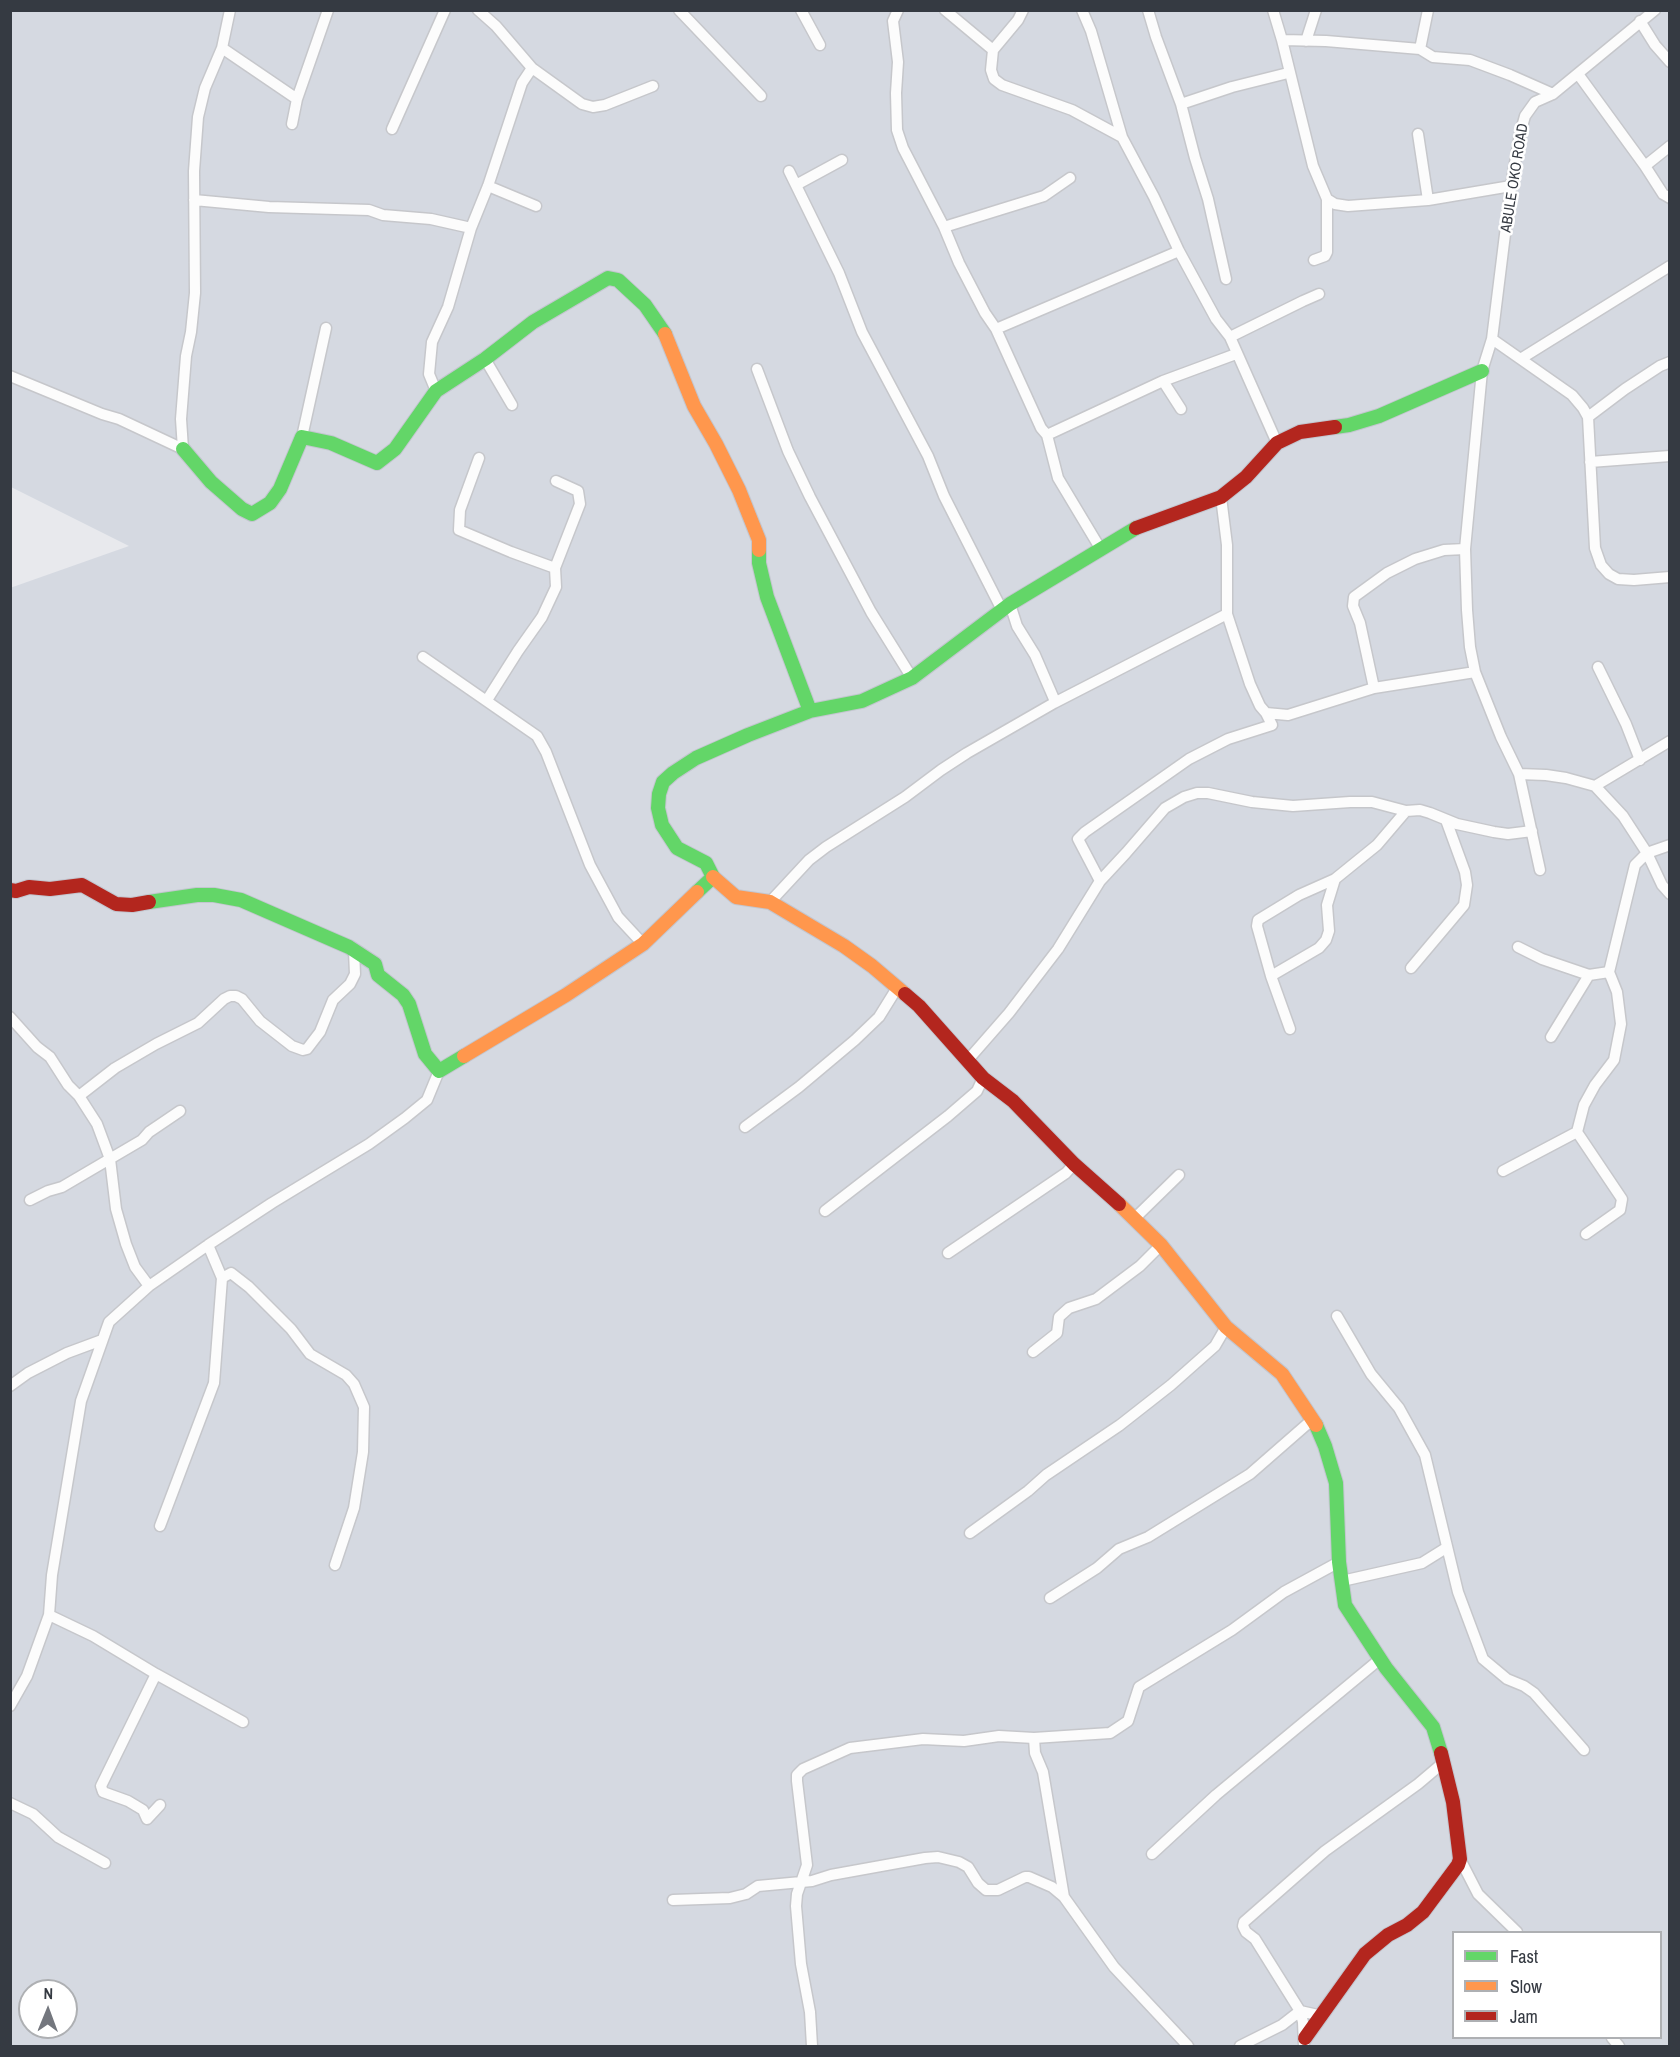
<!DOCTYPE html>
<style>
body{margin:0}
#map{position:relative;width:1680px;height:2057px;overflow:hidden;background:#e8e9ed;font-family:"Archivo Narrow",sans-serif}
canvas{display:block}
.frame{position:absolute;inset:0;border:12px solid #353a42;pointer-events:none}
.legend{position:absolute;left:1452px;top:1931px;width:210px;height:108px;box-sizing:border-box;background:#fff;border:2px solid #aeb0b3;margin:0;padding:8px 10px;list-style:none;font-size:18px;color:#353a42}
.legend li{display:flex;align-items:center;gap:12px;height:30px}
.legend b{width:30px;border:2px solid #aeb0b3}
.north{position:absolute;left:18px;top:1979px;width:60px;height:60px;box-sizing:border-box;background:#fff;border:2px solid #aeb0b3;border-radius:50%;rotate:1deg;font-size:16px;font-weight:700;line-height:24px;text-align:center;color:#353a42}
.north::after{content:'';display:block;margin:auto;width:21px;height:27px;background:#74777e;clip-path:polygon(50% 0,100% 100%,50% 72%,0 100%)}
</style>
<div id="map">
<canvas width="1680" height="2057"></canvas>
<div class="frame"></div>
<ul class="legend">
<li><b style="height:8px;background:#63d668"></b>Fast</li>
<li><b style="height:8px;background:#ff974d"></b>Slow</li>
<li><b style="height:8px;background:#b3261e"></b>Jam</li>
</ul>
<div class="north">N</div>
</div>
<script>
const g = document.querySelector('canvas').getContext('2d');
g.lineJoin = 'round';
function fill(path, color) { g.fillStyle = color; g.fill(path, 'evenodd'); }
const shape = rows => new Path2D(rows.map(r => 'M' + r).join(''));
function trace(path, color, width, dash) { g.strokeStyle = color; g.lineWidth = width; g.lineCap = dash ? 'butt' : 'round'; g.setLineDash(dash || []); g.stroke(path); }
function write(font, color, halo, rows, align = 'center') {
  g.font = font + ' "Archivo Narrow",sans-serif'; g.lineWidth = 5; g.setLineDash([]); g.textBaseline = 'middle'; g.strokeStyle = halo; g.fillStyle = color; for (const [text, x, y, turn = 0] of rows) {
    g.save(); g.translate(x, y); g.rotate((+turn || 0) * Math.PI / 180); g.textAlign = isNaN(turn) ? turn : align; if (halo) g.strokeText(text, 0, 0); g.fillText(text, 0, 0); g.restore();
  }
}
fill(shape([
 [11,11,1669,11,1669,2046,11,2046,10,588,129,546,11,487],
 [1454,1932,1660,1932,1660,2038,1454,2038],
 [30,1991,66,1991,66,2027,30,2027]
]), '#d5d9e1');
const street = shape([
 [478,10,496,26,532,68,582,104,593,107,605,105,653,86],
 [679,10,761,96],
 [801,10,820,45],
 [898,10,893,21,898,62,896,93,897,130,903,148,944,227,959,263,985,313,996,329,1041,428,1047,435,1058,478,1100,548],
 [945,10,993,50,991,70,994,79,1002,85,1072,110,1122,137],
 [1082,10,1091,31,1122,137,1154,197,1179,251,1216,319,1230,337,1277,443],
 [1148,10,1156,37,1181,104,1195,158,1208,199,1226,279],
 [1273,10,1282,40],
 [1640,21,1655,45,1670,62],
 [1306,41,1316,10],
 [222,48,297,99],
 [1420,49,1428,10],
 [993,50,1018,20,1023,10],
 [1578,74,1645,166,1663,194,1670,198],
 [1181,104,1232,87,1288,73],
 [292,124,297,99,328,10],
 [392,129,445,10],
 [1418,134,1428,200],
 [1645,166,1670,146],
 [789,171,839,273,862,332,928,456,944,496,1002,610],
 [796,185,842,160],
 [488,186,536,206],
 [1327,199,1335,204,1348,206,1428,200,1511,186],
 [194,200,269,207,369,210,383,215,431,219,471,228],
 [944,227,1044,196,1070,178],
 [1314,260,1325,256,1327,252,1327,199,1313,166,1282,40,1326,41,1420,49,1433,57,1470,60,1510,75,1553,94],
 [996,329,1179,251],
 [1230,337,1303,301,1319,294],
 [1492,339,1572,395,1583,408,1588,417,1595,548,1601,565,1609,574,1618,579,1634,580,1670,577],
 [1522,358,1670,266],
 [485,359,512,405],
 [757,369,788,451,810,497,871,612,912,678],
 [10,376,102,414,119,419,183,449,181,419,186,356,191,332,195,293,194,171,198,117,205,88,222,48,230,10],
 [436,391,429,374,432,342,448,307,471,228,488,186,522,83,532,68],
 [1181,409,1163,381,1236,354],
 [1588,417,1625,389,1660,366,1670,362],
 [1047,435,1163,381],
 [302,437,326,328],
 [479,458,460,510,459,530,511,552,555,568,556,587,542,617,518,651,487,700],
 [1590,462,1670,456],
 [1221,497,1227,545,1227,614,1250,684,1260,706,1266,713,1288,715,1374,688,1475,672],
 [555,568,580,504,578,491,556,481],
 [1010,604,1017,626,1035,655,1054,699,1054,703],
 [423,657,537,736,546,752,590,865,618,917,643,944],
 [1598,667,1626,724,1640,760],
 [1374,688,1360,623,1353,606,1354,597,1387,573,1415,559,1444,550,1465,549],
 [1519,774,1546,775,1566,778,1595,786,1623,816,1647,853,1662,885,1670,894],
 [1595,786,1670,741],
 [1540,870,1519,774,1501,737,1475,672,1470,647,1467,610,1465,549,1482,371,1492,339,1511,186,1520,134,1525,116,1535,102,1553,94,1655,10],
 [1100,881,1078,839,1085,832,1189,759,1228,739,1272,725,1266,713],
 [770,902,809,860,826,847,905,797,941,770,967,753,1054,703,1227,614],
 [1518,947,1542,959,1589,975],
 [1411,968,1464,905,1467,885,1465,872,1446,820],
 [1271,976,1319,948,1326,940,1329,931,1327,905,1335,879,1377,845,1406,811],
 [10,1017,37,1047,50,1057,68,1085,79,1096,97,1124,110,1159,116,1209,126,1244,135,1267,149,1286],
 [1290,1029,1271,976,1257,926,1258,920,1299,895,1335,879],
 [1551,1037,1589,975,1609,972],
 [967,1061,1009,1013,1035,979,1058,949,1100,881,1126,853,1165,808,1184,797,1197,793,1208,793,1252,802,1293,806,1350,802,1372,802,1406,811,1420,810,1430,813,1457,824,1494,832,1508,834,1532,831],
 [79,1096,115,1068,156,1044,198,1023,224,999,230,996,236,996,242,999,260,1021,292,1046,303,1050,307,1049,320,1032,333,1000,350,984,355,974,354,951],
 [745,1127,799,1087,855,1040,879,1017,897,988],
 [1577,1132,1622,1199,1620,1210,1586,1234],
 [1503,1171,1577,1132,1584,1105,1595,1085,1614,1060,1621,1024,1617,992,1609,972,1635,865,1647,853,1670,845],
 [30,1200,48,1191,62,1187,142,1140,149,1132,180,1111],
 [825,1211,948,1116,977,1091,983,1078],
 [1135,1218,1179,1175],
 [948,1253,1066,1173,1074,1164],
 [222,1278,231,1273,249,1287,291,1329,310,1354,346,1375,354,1384,364,1407,363,1452,354,1508,335,1565],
 [1337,1316,1371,1374,1399,1408,1425,1455,1458,1592,1483,1659,1507,1679,1524,1686,1534,1693,1584,1750],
 [1033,1352,1057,1333,1059,1317,1069,1308,1096,1299,1140,1266,1161,1245],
 [10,1386,28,1373,67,1353,102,1340],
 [160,1526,214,1383,222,1278,208,1245],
 [970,1533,1028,1491,1046,1475,1120,1425,1171,1385,1215,1346,1226,1327],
 [1342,1581,1422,1563,1446,1548],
 [1050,1598,1097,1568,1119,1549,1148,1537,1250,1474,1313,1419],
 [49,1615,93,1636,156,1674,243,1722],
 [156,1674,101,1786,103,1792,128,1801,143,1810,147,1819,160,1805],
 [10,1706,27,1676,49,1615,52,1575,81,1401,109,1322,149,1286,208,1245,272,1203,369,1144,405,1118,427,1100,439,1071],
 [1034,1738,1110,1733,1128,1721,1139,1687,1232,1630,1284,1592,1339,1562],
 [10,1803,33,1814,58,1837,105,1863],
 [1152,1854,1216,1795,1380,1659],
 [1460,1859,1478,1894,1517,1932],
 [673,1900,730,1898,746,1894,758,1886,812,1881,831,1875,925,1858,938,1857,959,1862,968,1867,978,1883,986,1890,998,1890,1025,1877,1029,1877,1052,1887,1064,1897,1114,1967,1188,2046],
 [1612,2038,1619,2046],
 [812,2046,810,2012,801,1964,796,1906,797,1894,807,1865,797,1781,797,1775,803,1769,850,1748,923,1739,964,1741,999,1736,1034,1738,1035,1753,1043,1772,1064,1897],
 [1240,2046,1282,2025,1300,2011,1322,2016],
 [1304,2046,1303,2022,1300,2011,1255,1939,1246,1932,1243,1926,1244,1922,1325,1851,1418,1784,1444,1762]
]);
const fast = shape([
 [1335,427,1349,425,1379,416,1482,371],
 [183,449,211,482,242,509,252,514,270,503,280,489,302,437,331,443,377,463,395,449,436,391,485,359,533,322,608,278,618,280,645,305,665,334],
 [759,550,759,563,767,597,810,711],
 [697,892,713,877,706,863,677,848,662,825,658,808,659,794,663,782,673,773,696,758,748,735,810,711,862,701,912,678,1010,604,1136,528],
 [149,902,197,895,214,895,241,900,349,947,375,964,378,975,403,995,409,1004,425,1054,439,1071,464,1056],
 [1316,1425,1325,1446,1336,1483,1339,1562,1345,1605,1386,1668,1433,1727,1441,1753]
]);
const slow = shape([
 [665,334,694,406,716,444,739,490,759,540,759,550],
 [713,877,736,897,770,902,844,946,872,966,905,994],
 [464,1056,566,995,643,944,697,892],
 [1119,1204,1161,1245,1226,1327,1282,1374,1316,1425]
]);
const jam = shape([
 [1136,528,1221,497,1246,477,1277,443,1300,432,1335,427],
 [10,890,16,891,29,887,50,889,82,885,116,904,132,905,149,902],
 [905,994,919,1006,983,1078,1013,1101,1074,1164,1119,1204],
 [1305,2038,1365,1954,1388,1935,1407,1925,1423,1912,1458,1865,1460,1859,1453,1802,1441,1753]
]);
trace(street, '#c6c7cb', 13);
trace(fast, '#c3c6cf', 16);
trace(slow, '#c3c6cf', 16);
trace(jam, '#c3c6cf', 16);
trace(street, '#fcfcfc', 10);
trace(fast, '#63d668', 14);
trace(slow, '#ff974d', 14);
trace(jam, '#b3261e', 14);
write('15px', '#353a42', '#fff', [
 ["ABULE OKO ROAD",1515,178,-81]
]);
</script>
